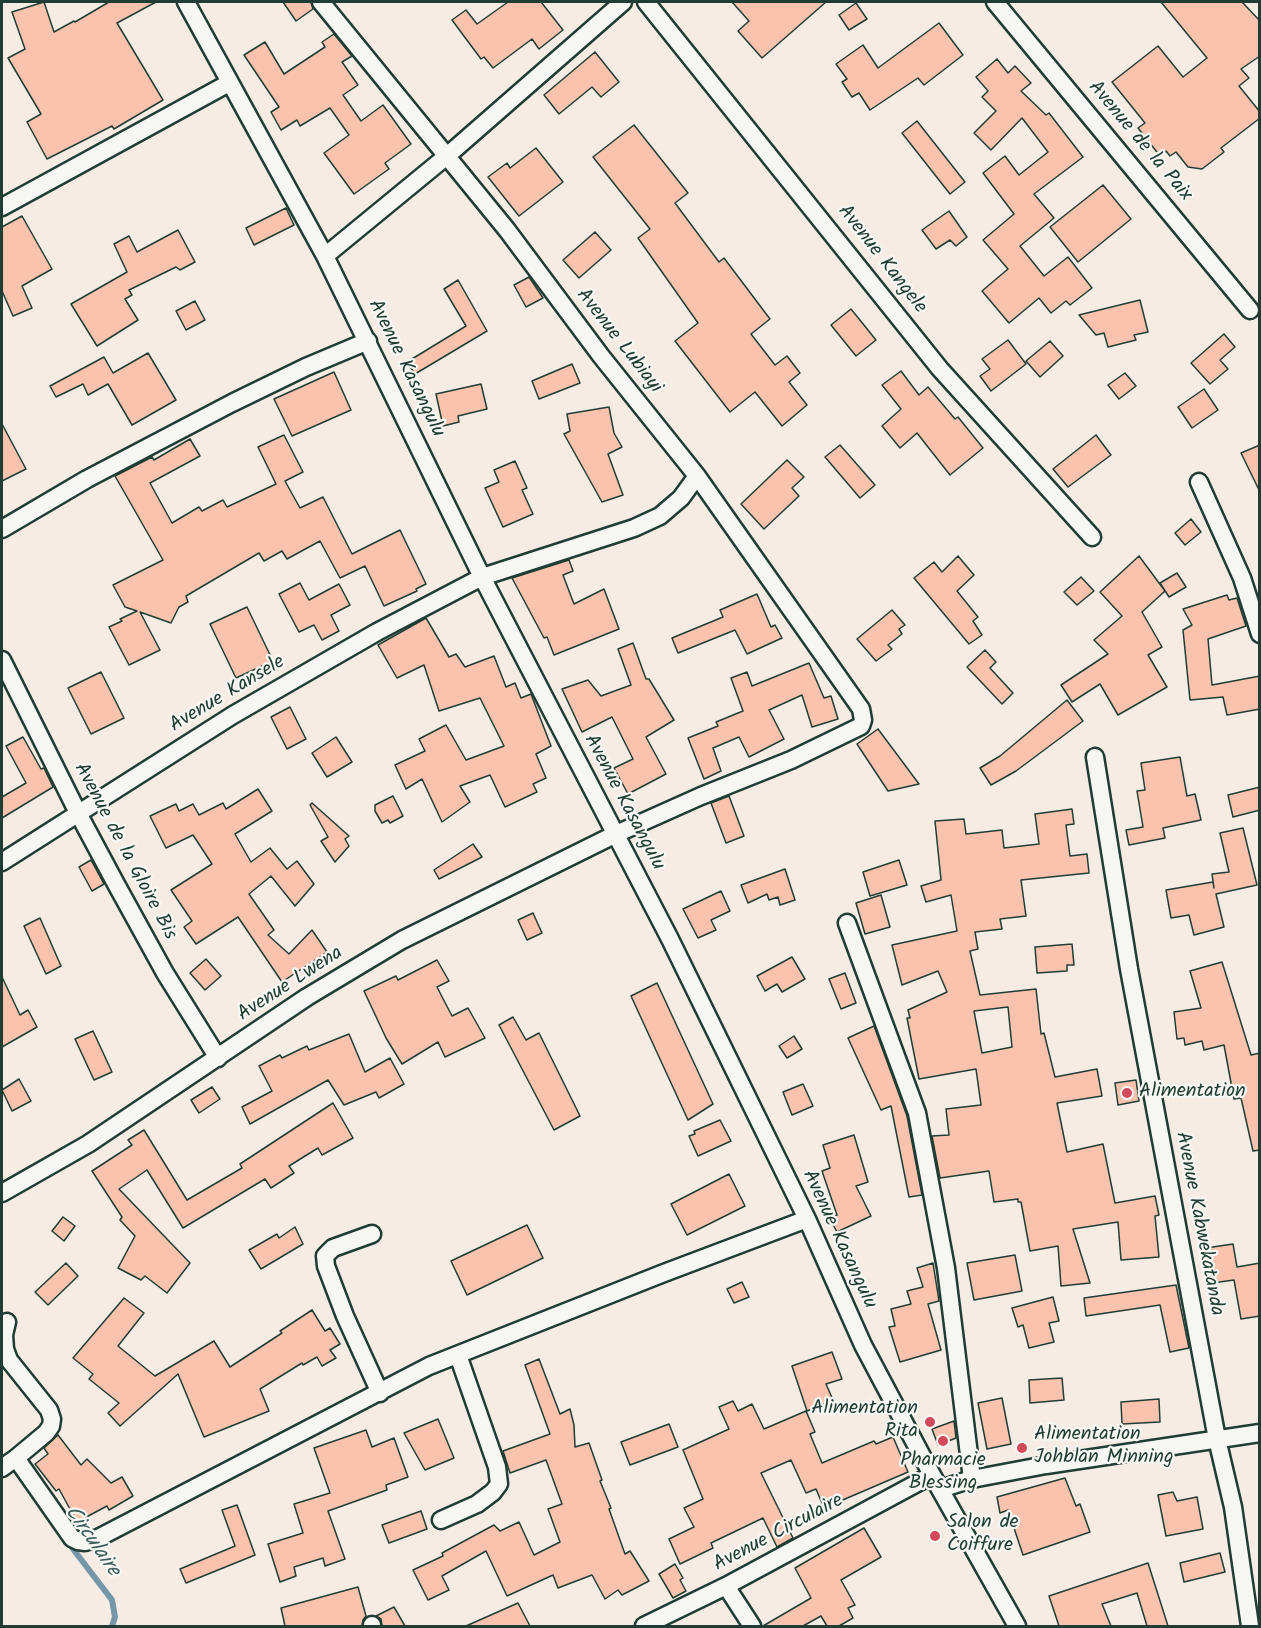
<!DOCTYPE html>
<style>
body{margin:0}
#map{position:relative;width:1261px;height:1628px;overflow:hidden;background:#f7ece4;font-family:Kalam,sans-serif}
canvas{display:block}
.frame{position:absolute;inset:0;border:3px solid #1f3d34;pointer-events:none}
</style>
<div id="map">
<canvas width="1261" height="1628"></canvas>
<div class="frame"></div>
</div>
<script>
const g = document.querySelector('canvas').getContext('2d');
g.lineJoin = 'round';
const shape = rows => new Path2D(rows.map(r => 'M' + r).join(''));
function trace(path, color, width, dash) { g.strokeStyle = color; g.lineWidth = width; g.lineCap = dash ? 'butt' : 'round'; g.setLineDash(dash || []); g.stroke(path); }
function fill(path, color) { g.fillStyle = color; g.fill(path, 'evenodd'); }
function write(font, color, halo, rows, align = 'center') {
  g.font = font + ' Kalam,sans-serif'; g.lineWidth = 4.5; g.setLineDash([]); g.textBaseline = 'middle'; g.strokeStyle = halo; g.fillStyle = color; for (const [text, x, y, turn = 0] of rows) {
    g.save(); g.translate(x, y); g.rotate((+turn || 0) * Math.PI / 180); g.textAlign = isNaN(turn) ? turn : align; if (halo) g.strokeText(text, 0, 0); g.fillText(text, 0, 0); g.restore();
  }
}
trace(shape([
 [67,1541,112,1600,115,1617,112,1626]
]), '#7697aa', 6);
const building = shape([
 [44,2,54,32,74,21,75,22,109,2,156,2,117,23,163,100,114,129,112,126,47,159,27,122,41,114,8,58,25,49,12,12,44,2],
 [283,2,311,2,313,9,296,21,283,2],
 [508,2,541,2,563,30,539,49,532,39,493,68,484,57,481,59,452,20,466,10,477,24,508,2],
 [732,2,826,2,762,58,738,31,749,21,732,2],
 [1161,2,1242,2,1260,21,1260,56,1241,69,1249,78,1239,86,1260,112,1260,118,1221,148,1224,152,1202,169,1188,167,1176,152,1170,156,1166,151,1160,156,1138,128,1145,123,1112,82,1158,46,1183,77,1207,58,1161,2],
 [856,3,867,19,849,30,839,15,856,3],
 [939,23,963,55,924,85,918,78,870,110,859,93,852,97,842,82,847,79,836,64,863,45,878,68,939,23],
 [334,34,352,56,342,62,358,85,343,95,361,121,383,105,411,144,385,163,389,169,354,194,324,153,349,135,330,108,300,126,297,120,281,130,271,112,279,107,244,55,265,42,284,74,325,47,322,42,334,34],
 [595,52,619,82,601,97,592,87,559,114,544,95,595,52],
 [997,59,1008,73,1015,66,1031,83,1021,91,1046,115,1049,113,1083,157,1034,194,1054,218,1020,246,1044,276,1068,257,1092,288,1070,305,1066,301,1051,313,1039,298,1009,323,982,291,1008,269,983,240,1014,214,983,173,1005,156,1019,175,1048,152,1022,118,991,150,974,133,996,111,982,97,988,91,976,77,997,59],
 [917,121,965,182,950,194,902,133,917,121],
 [634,125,688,193,675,203,719,262,724,258,770,319,751,334,775,365,787,356,800,373,789,382,807,405,782,426,755,392,730,412,675,341,698,323,638,238,650,229,593,157,634,125],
 [536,148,563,182,519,216,488,177,507,163,510,168,536,148],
 [1103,185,1131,219,1078,262,1050,227,1103,185],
 [286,208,294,225,254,245,246,228,286,208],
 [949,211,967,237,956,246,950,240,936,249,922,230,949,211],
 [22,216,52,269,22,286,32,308,13,316,2,291,2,227,22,216],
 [178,230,195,262,180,270,176,267,129,290,132,295,125,299,138,320,97,346,71,304,127,272,114,244,129,236,137,252,178,230],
 [595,232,611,250,579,278,563,260,595,232],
 [529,277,543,298,526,307,514,285,529,277],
 [458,280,487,331,415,374,407,362,466,326,444,289,458,280],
 [1140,300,1148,332,1134,335,1136,340,1108,347,1104,333,1096,335,1079,315,1140,300],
 [195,301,205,320,186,330,176,311,195,301],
 [851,309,876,340,856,356,831,325,851,309],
 [1224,334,1235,347,1220,360,1228,369,1210,384,1191,363,1224,334],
 [1008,340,1026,364,991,391,980,376,990,369,982,359,1008,340],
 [1050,341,1063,356,1040,377,1026,361,1050,341],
 [148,353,176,400,132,425,108,384,88,395,83,384,56,397,50,386,104,357,113,373,148,353],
 [572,364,580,383,539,399,532,381,572,364],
 [901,371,919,395,928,387,955,419,958,417,983,448,950,475,917,433,900,448,882,426,901,409,882,385,901,371],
 [334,372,351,410,292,436,274,399,334,372],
 [1125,373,1136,386,1119,399,1108,385,1125,373],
 [481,384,487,409,458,416,459,422,443,426,436,394,481,384],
 [1204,389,1218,410,1192,428,1178,407,1204,389],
 [609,407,614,433,622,447,608,454,623,495,602,502,564,434,570,431,567,414,609,407],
 [2,424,26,469,2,481,2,424],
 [284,435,303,472,285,481,300,508,323,497,352,554,400,530,426,584,416,589,417,591,384,606,365,566,340,578,320,541,287,559,282,551,264,561,259,553,186,596,188,602,179,607,171,623,140,612,160,650,129,665,109,627,122,621,120,619,137,611,125,607,113,585,163,560,115,476,152,457,154,460,190,439,200,456,150,483,172,523,199,507,202,511,223,500,227,507,276,484,258,447,284,435],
 [1096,435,1111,455,1068,487,1053,469,1096,435],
 [840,445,875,485,860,498,825,457,840,445],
 [1260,445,1260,492,1241,453,1260,445],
 [787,460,804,477,792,488,799,496,764,529,741,504,787,460],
 [515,461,527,488,522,490,533,514,503,527,485,488,499,482,494,470,515,461],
 [1191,519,1201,532,1185,545,1175,533,1191,519],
 [958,556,974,575,957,591,978,617,973,621,982,635,969,644,914,578,934,562,942,572,958,556],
 [1139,556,1165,591,1142,612,1162,647,1148,655,1167,687,1118,715,1100,684,1072,702,1061,685,1108,654,1094,640,1122,616,1100,592,1139,556],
 [569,560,573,571,563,575,574,604,604,589,619,629,554,655,547,637,544,638,512,578,569,560],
 [1177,573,1186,587,1169,597,1160,583,1177,573],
 [1081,577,1094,591,1077,605,1064,592,1081,577],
 [300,583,309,600,339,584,350,605,331,615,339,631,322,640,314,625,299,632,279,594,300,583],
 [757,594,771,627,775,625,782,638,747,654,735,630,678,653,672,638,723,617,720,610,757,594],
 [1227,595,1229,600,1237,598,1246,626,1208,639,1212,685,1260,676,1260,709,1227,715,1223,697,1190,700,1183,630,1192,625,1183,609,1227,595],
 [247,607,273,661,236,678,210,624,247,607],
 [892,610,905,625,899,629,902,634,888,645,892,649,876,661,857,639,892,610],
 [426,618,449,657,456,654,465,667,494,656,506,687,515,683,521,698,531,694,551,746,536,754,546,778,533,784,537,792,505,807,490,775,460,786,470,802,442,822,422,779,406,789,395,765,425,751,419,739,446,725,466,760,504,746,480,698,439,711,424,665,397,678,378,645,426,618],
 [633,643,646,679,649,679,674,720,646,737,666,774,628,794,614,768,633,759,612,717,582,732,562,689,588,680,601,696,631,685,618,649,633,643],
 [985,650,996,662,990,668,1013,693,1002,704,967,667,985,650],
 [809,663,824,698,831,696,838,719,812,727,802,695,769,710,784,739,749,757,739,737,713,748,721,771,704,779,688,738,718,726,716,722,743,711,731,678,747,672,752,686,809,663],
 [101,672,124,718,91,734,68,688,101,672],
 [1067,700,1083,721,1016,771,991,785,980,768,1000,756,1067,700],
 [290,707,306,739,287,749,271,717,290,707],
 [878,729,919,784,888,791,857,744,878,729],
 [23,737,41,769,44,768,53,787,2,818,2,797,26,783,6,746,23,737],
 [336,737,352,762,327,777,312,753,336,737],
 [1180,757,1187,796,1195,794,1201,820,1163,828,1165,838,1129,845,1126,830,1143,827,1137,791,1145,790,1141,763,1180,757],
 [1260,787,1260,810,1233,817,1228,795,1260,787],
 [258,789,272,811,235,834,251,862,270,848,287,869,297,861,314,884,295,906,271,876,249,894,274,930,268,935,289,954,312,930,327,952,282,982,238,917,196,944,184,927,192,921,171,890,212,864,193,835,166,848,150,816,176,804,179,811,193,804,199,815,223,803,226,809,258,789],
 [393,796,403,816,390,823,388,820,382,823,375,811,375,805,393,796],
 [729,796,744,836,726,843,711,803,729,796],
 [312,803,349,836,345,839,349,846,335,862,321,841,328,837,310,805,312,803],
 [1072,809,1074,824,1066,825,1070,856,1087,854,1089,873,1021,880,1026,916,1000,919,1002,929,975,932,978,949,970,951,980,995,1036,989,1041,1034,1044,1033,1055,1077,1097,1069,1102,1096,1057,1103,1067,1152,1103,1144,1115,1203,1155,1196,1159,1215,1155,1216,1159,1257,1121,1260,1118,1222,1073,1229,1090,1283,1061,1286,1058,1246,1030,1251,1021,1202,1018,1202,1018,1199,994,1202,989,1171,940,1178,932,1136,949,1135,946,1109,981,1105,976,1069,919,1079,907,1018,910,1018,908,1010,947,992,938,971,902,985,892,945,957,931,951,895,926,902,921,886,941,880,935,821,964,819,966,834,1002,830,1004,848,1039,844,1035,814,1072,809],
 [1008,1007,1012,1047,982,1053,974,1011,1008,1007],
 [1243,828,1257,885,1216,894,1224,927,1194,935,1189,915,1171,918,1166,890,1213,882,1214,888,1212,874,1229,872,1220,833,1243,828],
 [473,844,482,857,439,879,434,870,473,844],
 [91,860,104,884,92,891,79,867,91,860],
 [899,860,907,885,870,896,863,872,899,860],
 [785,869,795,900,780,905,778,897,769,900,767,894,748,903,741,885,785,869],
 [721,891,730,911,711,920,716,930,698,938,683,909,721,891],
 [881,895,890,927,865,934,856,903,881,895],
 [533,913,542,933,527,940,518,920,533,913],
 [40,918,61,966,46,974,24,926,40,918],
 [1072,944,1074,965,1067,965,1067,971,1037,973,1035,947,1072,944],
 [792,957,805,979,782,992,777,984,765,991,757,976,792,957],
 [206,959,221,976,205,990,190,973,206,959],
 [437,960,449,981,437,987,452,1016,468,1008,485,1038,445,1057,438,1042,402,1064,386,1038,364,991,396,976,398,980,437,960],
 [1222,962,1251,1055,1260,1053,1260,1150,1253,1151,1241,1098,1234,1099,1224,1045,1204,1050,1202,1041,1185,1045,1184,1038,1177,1039,1174,1012,1201,1008,1190,971,1222,962],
 [845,973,856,1003,841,1009,829,979,845,973],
 [2,977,20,1015,28,1010,37,1027,2,1047,2,977],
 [657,983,713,1104,688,1120,631,996,657,983],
 [513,1017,526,1040,539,1033,580,1116,554,1130,499,1025,513,1017],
 [874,1026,907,1116,922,1195,909,1197,891,1106,881,1110,848,1038,874,1026],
 [93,1031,112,1072,94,1080,75,1039,93,1031],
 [349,1034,365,1072,390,1058,404,1084,379,1098,376,1092,344,1105,328,1080,250,1124,242,1107,272,1091,259,1066,280,1055,282,1058,307,1046,309,1050,349,1034],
 [794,1036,802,1049,787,1058,779,1046,794,1036],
 [19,1079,31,1101,12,1111,2,1090,19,1079],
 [1136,1080,1139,1101,1118,1105,1115,1083,1136,1080],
 [803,1084,813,1106,792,1115,783,1092,803,1084],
 [212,1087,220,1099,199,1113,191,1100,212,1087],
 [333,1103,353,1138,322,1155,318,1148,289,1166,294,1173,271,1188,265,1179,183,1228,147,1170,119,1189,190,1263,167,1293,145,1276,141,1280,118,1268,135,1236,120,1220,122,1217,92,1171,132,1145,128,1140,144,1130,187,1200,242,1168,240,1164,333,1103],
 [720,1120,731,1141,698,1156,689,1136,695,1134,694,1131,720,1120],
 [854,1135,868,1182,856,1186,871,1216,837,1232,830,1219,837,1215,822,1171,830,1168,823,1145,854,1135],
 [729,1174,745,1206,687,1235,671,1204,729,1174],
 [63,1217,75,1226,64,1241,52,1231,63,1217],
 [527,1225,543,1258,467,1295,451,1261,527,1225],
 [295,1227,303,1244,261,1269,249,1250,277,1234,279,1238,295,1227],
 [1233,1244,1237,1267,1260,1263,1260,1316,1241,1319,1234,1280,1212,1283,1206,1248,1233,1244],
 [1015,1255,1022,1291,974,1300,967,1263,1015,1255],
 [66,1263,78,1276,48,1305,35,1292,66,1263],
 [933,1263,939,1301,928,1304,941,1350,900,1362,889,1327,895,1326,891,1309,911,1304,907,1291,923,1287,917,1268,933,1263],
 [742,1282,749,1297,734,1303,727,1289,742,1282],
 [1176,1285,1189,1348,1170,1352,1160,1305,1086,1316,1084,1298,1176,1285],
 [1053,1297,1059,1321,1049,1323,1054,1342,1029,1348,1023,1325,1018,1327,1012,1308,1053,1297],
 [124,1298,144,1313,118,1346,155,1376,214,1341,230,1367,282,1333,280,1331,312,1310,325,1331,330,1328,340,1344,330,1350,336,1358,322,1366,317,1357,303,1365,302,1363,260,1389,269,1411,204,1437,178,1374,120,1426,108,1413,119,1403,89,1379,93,1374,73,1358,124,1298],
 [832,1352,842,1379,826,1384,833,1400,807,1411,792,1366,832,1352],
 [539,1359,560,1414,570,1409,574,1425,575,1447,589,1443,602,1480,600,1481,611,1508,609,1509,625,1554,630,1551,649,1581,622,1595,618,1590,605,1599,592,1575,558,1588,553,1575,507,1596,486,1551,442,1576,449,1590,428,1600,413,1570,443,1556,442,1553,494,1525,500,1531,519,1522,534,1555,560,1542,548,1509,562,1504,546,1460,510,1473,503,1451,550,1434,525,1365,539,1359],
 [1062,1378,1064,1400,1030,1403,1029,1380,1062,1378],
 [1002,1398,1011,1444,987,1449,978,1403,1002,1398],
 [1159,1399,1160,1422,1122,1424,1121,1402,1159,1399],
 [733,1401,738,1411,752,1404,764,1429,806,1411,815,1432,810,1434,822,1463,874,1441,876,1444,893,1437,908,1472,824,1508,816,1489,806,1493,791,1460,761,1473,793,1538,777,1547,763,1518,711,1543,713,1548,680,1564,669,1539,694,1527,684,1508,703,1499,683,1450,729,1429,719,1407,733,1401],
 [438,1419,454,1458,425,1470,404,1433,438,1419],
 [954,1421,956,1438,938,1445,932,1429,954,1421],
 [669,1424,678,1447,630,1465,621,1442,669,1424],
 [366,1430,372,1447,394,1438,408,1477,386,1485,387,1490,328,1511,345,1559,325,1566,323,1558,294,1567,296,1576,280,1582,268,1544,303,1533,294,1504,330,1493,314,1448,366,1430],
 [58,1435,81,1465,87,1459,111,1483,122,1477,133,1496,109,1510,107,1506,77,1522,59,1489,56,1491,35,1464,48,1454,44,1448,58,1435],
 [1065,1478,1076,1506,1080,1504,1090,1532,1023,1555,1008,1510,1000,1513,997,1497,1065,1478],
 [1173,1492,1177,1501,1197,1497,1203,1529,1166,1536,1158,1495,1173,1492],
 [237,1505,255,1555,186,1583,180,1569,235,1546,222,1510,237,1505],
 [421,1511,427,1529,389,1543,382,1525,421,1511],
 [864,1528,881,1557,841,1580,855,1605,848,1608,853,1618,839,1626,827,1626,821,1616,803,1626,763,1626,811,1598,795,1568,864,1528],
 [1220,1553,1225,1572,1184,1582,1180,1563,1220,1553],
 [1148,1563,1168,1626,1147,1626,1137,1593,1102,1604,1111,1626,1059,1626,1049,1596,1148,1563],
 [675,1564,683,1578,680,1580,686,1591,673,1598,659,1574,675,1564],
 [358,1587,366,1616,363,1620,362,1626,285,1626,281,1608,358,1587],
 [518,1603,530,1626,466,1626,518,1603],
 [394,1607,405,1626,382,1626,381,1619,376,1616,394,1607]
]);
fill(building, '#fbc3ae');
trace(building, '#1f3d34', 1.5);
const minor = shape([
 [186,2,325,256,482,577,670,939,807,1219,863,1345,932,1475,1017,1626],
 [646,2,940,369,1092,537],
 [995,2,1250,310],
 [2,207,229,83],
 [325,256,448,155,623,2],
 [1199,482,1242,578,1260,634],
 [2,529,87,479,232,403,306,367,368,341],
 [2,660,78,813,116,884,165,973,218,1058],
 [1095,757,1129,969,1217,1439,1233,1507,1250,1626],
 [2,862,233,715,377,632,482,577,634,528,660,516,681,498,697,476],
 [847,923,917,1113,946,1268,972,1479],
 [2,1193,88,1144,307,997,402,940,616,834,701,796,791,760,861,726,863,720,861,709,697,476,601,356,507,230,321,2],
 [372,1234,333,1248,325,1256,326,1266,345,1316,380,1393],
 [16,1458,72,1538,78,1541,85,1542,98,1538,429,1366,664,1273,807,1219],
 [2,1468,16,1458,46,1433,51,1426,52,1419,49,1410,9,1360,5,1349,4,1335,7,1322],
 [940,1489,972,1479,1046,1465,1260,1433],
 [441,1520,477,1504,493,1492,499,1484,497,1467,458,1355],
 [726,1586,752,1626],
 [372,1625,372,1626],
 [644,1626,726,1586,932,1475]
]);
trace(minor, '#1f3d34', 21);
trace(minor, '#f6f6f2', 16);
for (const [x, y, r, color] of [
 [1127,1093,6,"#d1495b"],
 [930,1422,6,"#d1495b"],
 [943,1441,6,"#d1495b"],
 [1022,1448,6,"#d1495b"],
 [935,1536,6,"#d1495b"]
]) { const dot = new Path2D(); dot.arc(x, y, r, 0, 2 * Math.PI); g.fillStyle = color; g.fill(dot); trace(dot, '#f6f6f2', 2); }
write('20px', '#1f3d34', '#f6f6f2', [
 ["Avenue de la Paix",1139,142,50],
 ["Avenue Kangele",881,260,52],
 ["Avenue Lubiayi",618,342,52],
 ["Avenue Kasangulu",405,369,64],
 ["Avenue Kansele",228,695,-31],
 ["Avenue Kasangulu",623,803,62],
 ["Avenue de la Gloire Bis",124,852,62],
 ["Avenue Lwena",291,985,-33],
 ["Avenue Kabwekatanda",1198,1224,79],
 ["Avenue Kasangulu",838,1240,65],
 ["Avenue Circulaire",779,1534,-28]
]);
write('20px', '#1f3d34', '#f6f6f2', [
 ["Alimentation",1139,1093],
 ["Alimentation",918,1410,"right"],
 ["Rita",918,1433,"right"],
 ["Alimentation",1034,1436],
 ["Johblan Minning",1034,1459],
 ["Pharmacie",943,1462,"center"],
 ["Blessing",943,1485,"center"],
 ["Salon de",947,1524],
 ["Coiffure",947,1547]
], 'left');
write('italic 21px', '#3c5b5b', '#f6f6f2', [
 ["Circulaire",91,1542,55]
]);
</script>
